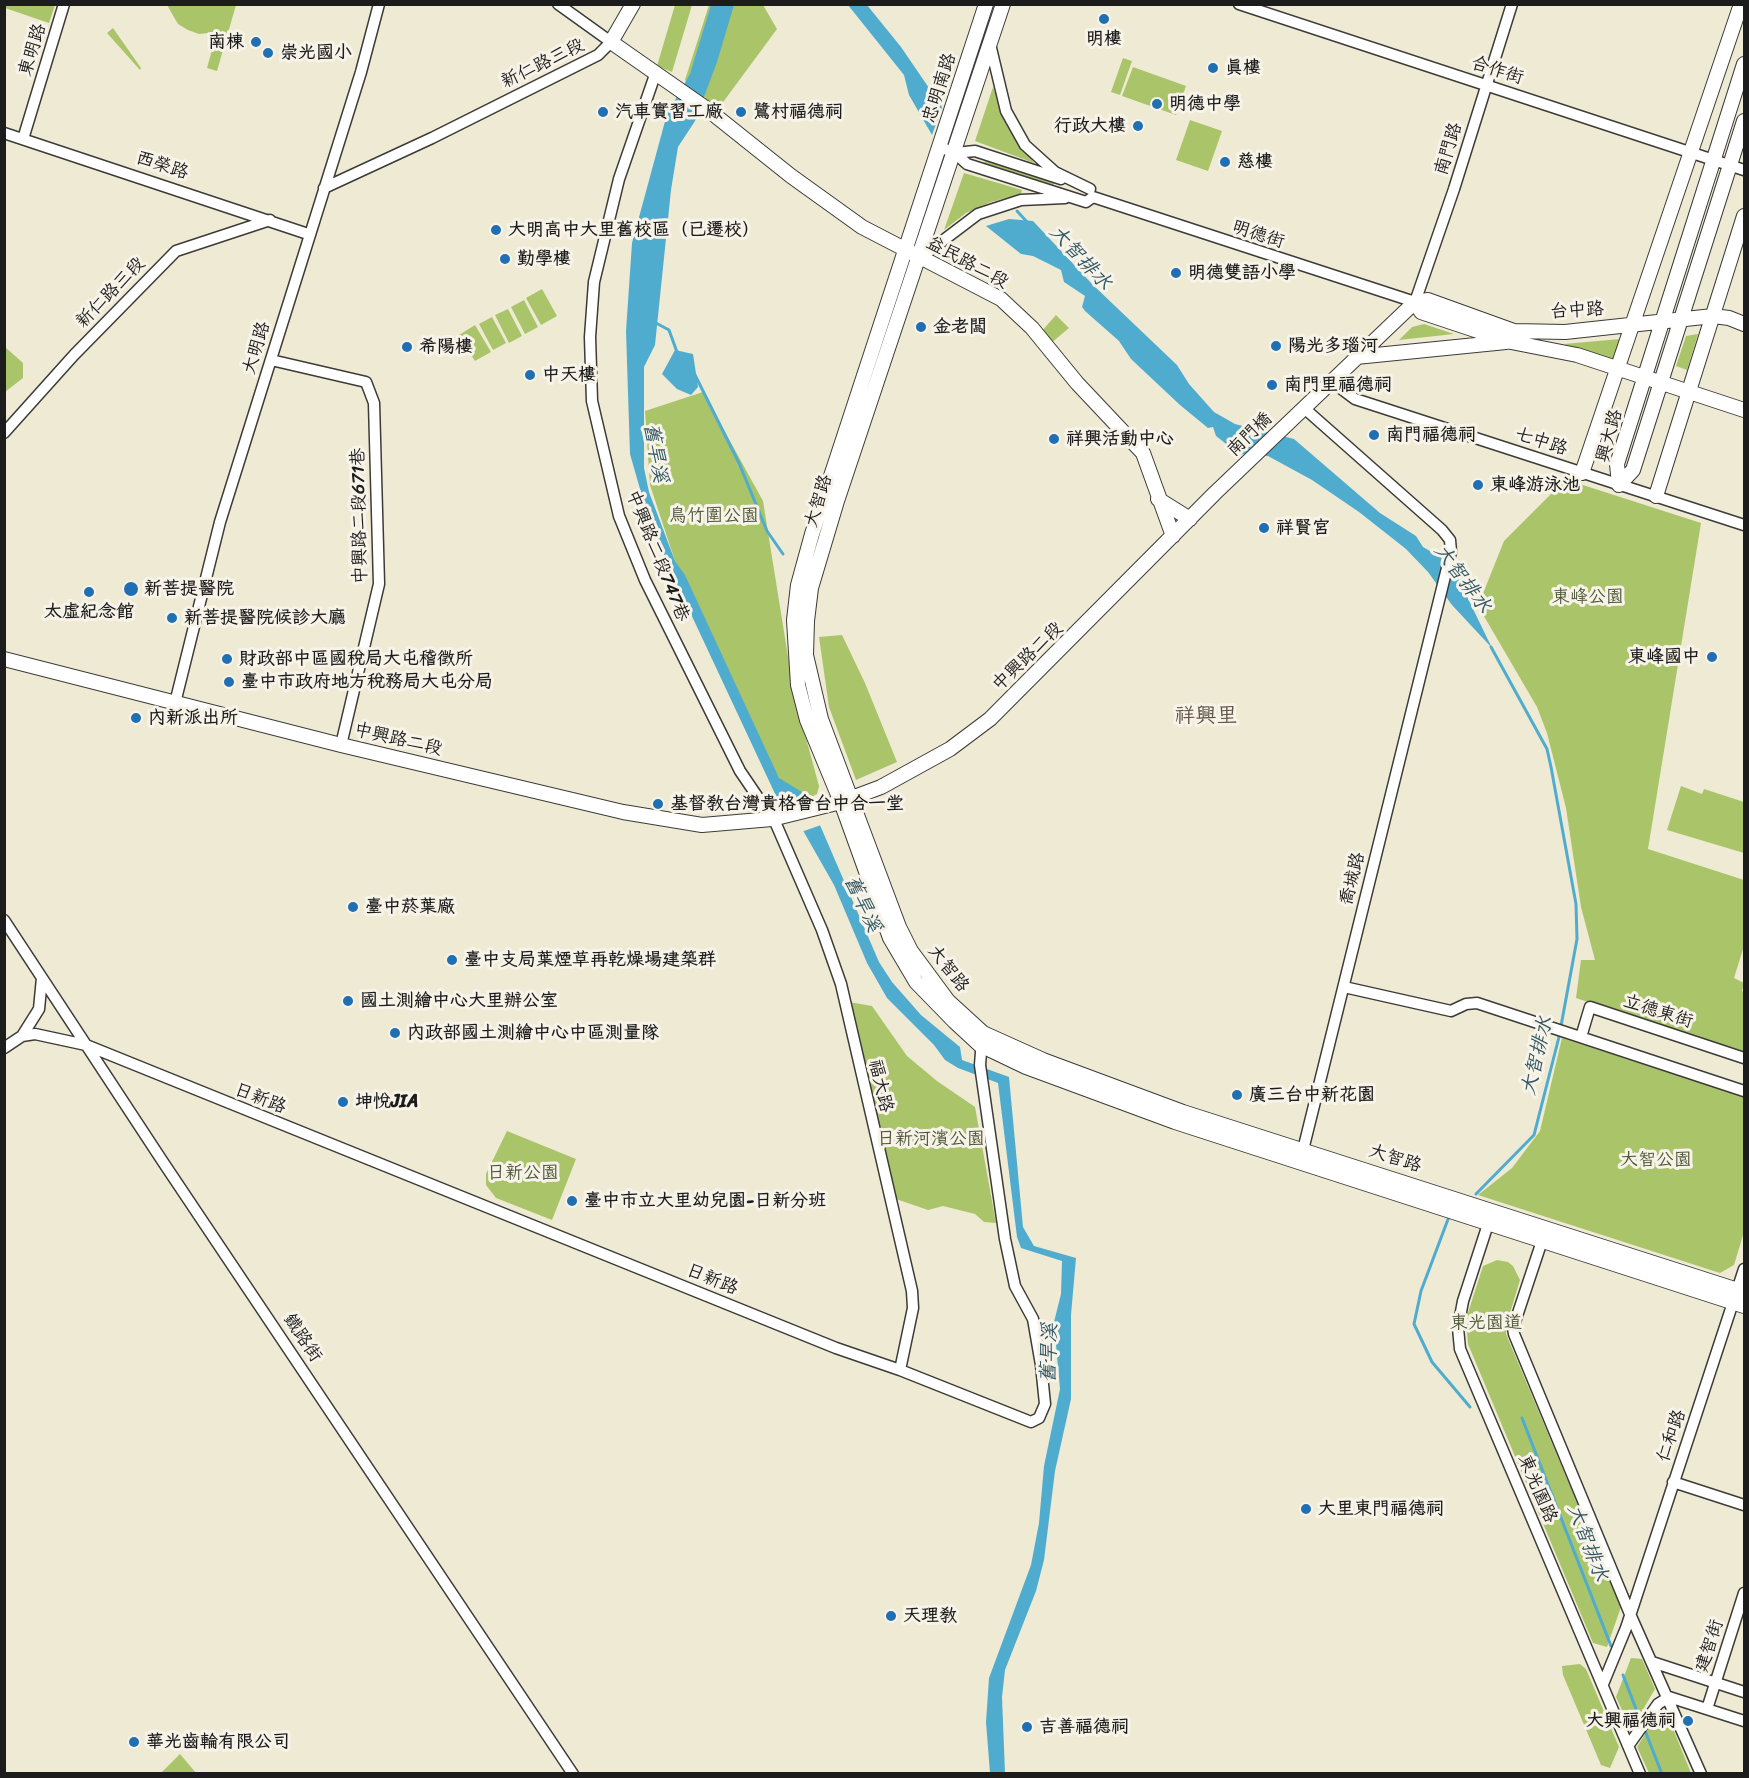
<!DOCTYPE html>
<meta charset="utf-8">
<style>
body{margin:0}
#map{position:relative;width:1749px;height:1778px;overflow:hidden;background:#efead4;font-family:Sriracha,sans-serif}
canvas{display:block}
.frame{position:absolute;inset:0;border:6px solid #1c1c1c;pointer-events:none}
</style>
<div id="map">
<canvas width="1749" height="1778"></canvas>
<div class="frame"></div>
</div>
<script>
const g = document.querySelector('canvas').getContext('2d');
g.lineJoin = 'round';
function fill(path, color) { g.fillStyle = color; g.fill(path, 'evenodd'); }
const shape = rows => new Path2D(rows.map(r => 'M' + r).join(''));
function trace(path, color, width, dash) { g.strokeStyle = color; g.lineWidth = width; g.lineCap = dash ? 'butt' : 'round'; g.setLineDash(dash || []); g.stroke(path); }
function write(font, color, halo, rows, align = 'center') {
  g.font = font + ' Sriracha,"LXGW WenKai TC",sans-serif'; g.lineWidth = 6; g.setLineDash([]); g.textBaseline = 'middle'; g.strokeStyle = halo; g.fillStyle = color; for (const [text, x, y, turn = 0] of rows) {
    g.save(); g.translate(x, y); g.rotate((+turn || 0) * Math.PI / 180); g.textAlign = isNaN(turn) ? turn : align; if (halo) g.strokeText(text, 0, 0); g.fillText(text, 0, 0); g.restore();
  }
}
fill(shape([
 [5,4,55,4,55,5,49,23,5,8],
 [167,5,236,5,217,71,207,68,217,32,199,34,188,30,178,24],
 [675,5,692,5,672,72,657,66],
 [709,5,763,5,777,29,718,109,685,80],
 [113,28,141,68,140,70,107,33],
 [1123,58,1132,61,1120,95,1111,92],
 [1133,67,1186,86,1176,115,1122,96],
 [993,87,1011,131,1034,163,975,141],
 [1190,120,1222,131,1208,171,1176,160],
 [986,158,1055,180,1052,189,983,166],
 [964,173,1022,190,1021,194,991,202,966,213,944,230],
 [542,289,557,316,541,325,526,298],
 [524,300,538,327,525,334,511,307],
 [508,309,522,336,509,343,495,315],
 [1056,315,1069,328,1050,344,1041,332],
 [492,317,506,343,493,350,479,324],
 [1424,324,1454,334,1399,340,1412,327],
 [475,325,491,352,475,361,459,335],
 [1698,334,1687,370,1676,366,1686,336],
 [1620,339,1614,360,1564,344],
 [5,347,23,363,23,378,5,392],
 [703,392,763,501,794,694,819,786,817,794,809,798,789,792,770,765,675,561,650,485,645,411],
 [1558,477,1701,523,1648,849,1744,880,1744,946,1734,978,1744,983,1742,991,1744,992,1744,1054,1576,998,1581,960,1595,960,1581,907,1566,808,1547,733,1537,707,1478,606,1504,541,1553,492],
 [842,635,865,683,897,762,856,780,829,707,819,637],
 [1681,786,1702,794,1704,789,1744,802,1744,853,1667,830],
 [849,1002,872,1006,907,1056,937,1081,975,1107,996,1223,984,1222,975,1214,943,1206,928,1210,896,1199],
 [1562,1038,1744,1097,1744,1232,1734,1265,1720,1273,1478,1195,1512,1168,1540,1131],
 [507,1131,576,1159,552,1220,496,1198,486,1185,486,1174],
 [1497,1260,1508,1262,1513,1266,1520,1280,1507,1323,1506,1334,1621,1607,1607,1647,1593,1643,1468,1344,1466,1319,1483,1266],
 [1631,1658,1642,1659,1655,1689,1635,1723,1632,1724,1627,1721,1616,1697],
 [1580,1664,1586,1669,1619,1747,1610,1768,1601,1765,1563,1675,1562,1666],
 [1658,1713,1667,1714,1691,1773,1649,1773,1637,1747],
 [180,1754,196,1773,161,1773]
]), '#aac46a');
fill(shape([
 [711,5,734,5,717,62,695,121,678,147,671,190,655,345,644,367,644,468,649,492,675,561,685,575,779,778,807,795,879,962,892,982,921,1015,960,1047,962,1060,1009,1077,1023,1227,1034,1246,1076,1258,1071,1315,1071,1399,1055,1471,1044,1560,1036,1591,1005,1670,1002,1697,1005,1773,990,1773,986,1722,989,1678,1031,1565,1039,1523,1044,1466,1060,1389,1054,1322,1061,1294,1062,1261,1021,1248,1017,1237,998,1083,958,1068,945,1060,934,1045,887,998,867,963,834,885,801,827,777,798,668,565,642,496,630,454,626,331,632,243,667,114,690,74],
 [848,5,867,5,901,47,942,107,932,135,909,95,904,75],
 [1009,219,1033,221,1093,285,1177,365,1189,384,1214,412,1235,424,1294,439,1380,513,1416,536,1423,547,1442,558,1458,578,1492,648,1452,605,1428,572,1406,549,1359,512,1312,480,1268,456,1239,454,1216,436,1213,427,1208,428,1180,405,1131,359,1119,341,1085,311,1082,307,1085,296,1064,282,1061,270,1033,256,1021,254,986,226],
 [675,350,693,354,698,387,691,395,677,389,662,374]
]), '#50acce');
fill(shape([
 [810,795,821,825,801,832,787,814,783,804]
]), '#efead4');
trace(shape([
 [1017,211,1028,223],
 [656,323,669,330,677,352],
 [694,373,739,463,767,531,783,554],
 [1491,647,1547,749,1551,767,1576,904,1577,939,1561,1026],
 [1476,1194,1534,1135,1560,1033],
 [1450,1214,1421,1291,1414,1324,1432,1362,1470,1407],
 [1522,1418,1611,1646],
 [1623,1675,1641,1722],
 [1644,1728,1662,1774]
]), '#50acce', 3);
const minor = shape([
 [1239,4,1744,170],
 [990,44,1006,111,1025,145,1055,172,1090,189],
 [655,75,619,179,594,282,590,337,592,401,619,516,645,580,740,771,776,824,822,930,841,984,912,1291,913,1308,900,1370],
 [4,133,308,234],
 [23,139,64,4],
 [940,147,955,153,975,151,1061,179],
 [955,153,967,164,1086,202,1093,197,1415,302,1454,189,1512,4],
 [324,188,432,138,598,55,611,42,558,4],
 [920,258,978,214,1021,200,1065,198],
 [271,360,366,382,374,403,379,584,341,745],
 [1331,381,1355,399,1744,525],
 [4,433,74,355,176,251,270,220],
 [175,703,220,522,361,72,379,4],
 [4,920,163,1162,573,1774],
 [1344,987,1451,1011,1466,1004,1477,1003,1744,1091],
 [22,1036,39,1009,42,978],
 [1581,1037,1590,1007,1744,1058],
 [4,1048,22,1036,35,1034,86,1045,836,1348,900,1370,1031,1422,1039,1418,1045,1404,1041,1365,1033,1319,1015,1286,1005,1239,980,1065,982,1039],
 [1301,1158,1451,552,1450,540,1442,530,1304,408],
 [1490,1218,1463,1301,1458,1328,1460,1349,1640,1774],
 [1544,1235,1513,1328,1514,1334,1630,1614,1701,1774],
 [1673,1482,1744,1505],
 [1652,1662,1744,1692],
 [1603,1684,1626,1628,1744,1269],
 [1707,1709,1744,1593],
 [1628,1746,1658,1704,1669,1697,1744,1721]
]);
const tertiary = shape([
 [633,4,611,42,707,109,791,176,862,227,1001,299,1032,328,1077,383,1143,453,1173,536],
 [986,4,812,534,798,585,794,620,798,685,807,720,841,802,890,938,916,982,954,1021,980,1045,1026,1067,1175,1122,1744,1306],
 [1003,4,837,501,811,588,807,621,806,655,821,719,899,927,911,951,948,1001,983,1033,1043,1060,1183,1112,1744,1292],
 [1415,302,1421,312,1511,342,1577,355,1744,410],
 [1356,357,1506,342],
 [1582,473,1741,4],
 [1619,485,1617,464,1744,64],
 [1619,485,1633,470,1744,121],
 [1656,496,1744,216],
 [1158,499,1190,519],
 [4,659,341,745,623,812,702,825,772,819,841,802,881,787,950,749,990,719,1215,493,1415,302,1428,300,1514,331,1565,332,1713,316,1729,318,1744,324]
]);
trace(minor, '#3c3b38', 13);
trace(tertiary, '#3c3b38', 16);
trace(minor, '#fff', 10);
trace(tertiary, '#fff', 14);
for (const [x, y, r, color] of [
 [1104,19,6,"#1f6fb2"],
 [256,42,6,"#1f6fb2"],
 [268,53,6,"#1f6fb2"],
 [1213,68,6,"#1f6fb2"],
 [1157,104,6,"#1f6fb2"],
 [603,112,6,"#1f6fb2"],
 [741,112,6,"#1f6fb2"],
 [1138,126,6,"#1f6fb2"],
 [1225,162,6,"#1f6fb2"],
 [496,230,6,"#1f6fb2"],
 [505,259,6,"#1f6fb2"],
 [1176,273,6,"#1f6fb2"],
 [921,327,6,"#1f6fb2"],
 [1276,346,6,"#1f6fb2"],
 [407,347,6,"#1f6fb2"],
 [530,375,6,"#1f6fb2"],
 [1272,385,6,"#1f6fb2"],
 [1374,435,6,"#1f6fb2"],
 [1054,439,6,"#1f6fb2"],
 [1478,485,6,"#1f6fb2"],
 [1264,528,6,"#1f6fb2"],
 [131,589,8,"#1f6fb2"],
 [89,592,6,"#1f6fb2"],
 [172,618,6,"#1f6fb2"],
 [1712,657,6,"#1f6fb2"],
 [227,659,6,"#1f6fb2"],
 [229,682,6,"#1f6fb2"],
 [136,718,6,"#1f6fb2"],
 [658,804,6,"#1f6fb2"],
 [353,907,6,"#1f6fb2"],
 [452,960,6,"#1f6fb2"],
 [348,1001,6,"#1f6fb2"],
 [395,1033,6,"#1f6fb2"],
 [1237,1095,6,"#1f6fb2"],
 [343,1102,6,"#1f6fb2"],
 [572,1201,6,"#1f6fb2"],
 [1306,1509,6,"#1f6fb2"],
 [891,1616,6,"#1f6fb2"],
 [1688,1721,6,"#1f6fb2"],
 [1027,1727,6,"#1f6fb2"],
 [134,1742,6,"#1f6fb2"]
]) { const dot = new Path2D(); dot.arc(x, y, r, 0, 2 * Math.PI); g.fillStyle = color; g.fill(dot); trace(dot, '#f7f3e8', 2); }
write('bold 18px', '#1c1c1c', '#f7f3e8', [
 ["明樓",1104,39,"center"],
 ["南棟",244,42,"right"],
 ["崇光國小",280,53],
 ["真樓",1225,68],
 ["明德中學",1169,104],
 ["汽車實習工廠",615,112],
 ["鷺村福德祠",753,112],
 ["行政大樓",1126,126,"right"],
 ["慈樓",1237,162],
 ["大明高中大里舊校區（已遷校）",508,230],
 ["勤學樓",517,259],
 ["明德雙語小學",1188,273],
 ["金老闆",933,327],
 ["陽光多瑙河",1288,346],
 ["希陽樓",419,347],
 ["中天樓",542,375],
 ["南門里福德祠",1284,385],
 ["南門福德祠",1386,435],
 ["祥興活動中心",1066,439],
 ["東峰游泳池",1490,485],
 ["祥賢宮",1276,528],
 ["新菩提醫院",144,589],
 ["太虛紀念館",89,612,"center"],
 ["新菩提醫院候診大廳",184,618],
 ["東峰國中",1700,657,"right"],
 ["財政部中區國稅局大屯稽徵所",239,659],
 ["臺中市政府地方稅務局大屯分局",241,682],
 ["內新派出所",148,718],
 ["基督教台灣貴格會台中合一堂",670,804],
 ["臺中菸葉廠",365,907],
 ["臺中支局葉煙草再乾燥場建築群",464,960],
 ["國土測繪中心大里辦公室",360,1001],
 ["內政部國土測繪中心中區測量隊",407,1033],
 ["廣三台中新花園",1249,1095],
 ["坤悅JIA",355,1102],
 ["臺中市立大里幼兒園-日新分班",584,1201],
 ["大里東門福德祠",1318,1509],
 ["天理教",903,1616],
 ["大興福德祠",1676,1721,"right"],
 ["吉善福德祠",1039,1727],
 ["華光齒輪有限公司",146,1742]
], 'left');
write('18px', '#1c1c1c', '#f7f3e8', [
 ["東明路",33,50,-73],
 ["新仁路三段",543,64,-26],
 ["合作街",1497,71,18],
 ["忠明南路",940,88,-72],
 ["南門路",1449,149,-73],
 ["西榮路",162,166,18],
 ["明德街",1258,235,18],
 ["益民路二段",967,263,28],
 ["新仁路三段",111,293,-46],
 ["台中路",1577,311,-3],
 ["大明路",257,348,-73],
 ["南門橋",1250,435,-44],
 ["興大路",1610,436,-75],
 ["七中路",1541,442,18],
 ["大智路",819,501,-73],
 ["中興路二段671巷",360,516,-91],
 ["中興路二段747巷",657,556,68],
 ["中興路二段",1028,657,-44],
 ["中興路二段",398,740,13],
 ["喬城路",1353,879,-76],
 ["大智路",948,969,52],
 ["立德東街",1658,1012,18],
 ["福大路",880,1086,77],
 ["日新路",260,1099,21],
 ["大智路",1395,1159,18],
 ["日新路",712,1280,22],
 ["鐵路街",302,1338,56],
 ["仁和路",1672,1436,-71],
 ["東光園路",1537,1489,67],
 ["建智街",1710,1646,-72]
]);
write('18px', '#4e5737', '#f7f3e8', [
 ["鳥竹圍公園",714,516],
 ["東峰公園",1588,597],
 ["日新河濱公園",931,1139],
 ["大智公園",1656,1160],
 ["日新公園",523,1173],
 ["東光園道",1486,1323]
]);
write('italic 20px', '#315663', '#f7f3e8', [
 ["大智排水",1080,258,47],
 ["舊旱溪",655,453,80],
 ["大智排水",1462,579,53],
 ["舊旱溪",862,904,65],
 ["大智排水",1538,1056,-77],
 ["舊旱溪",1050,1353,-88],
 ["大智排水",1587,1543,69]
]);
write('21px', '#5f5245', '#f7f3e8', [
 ["祥興里",1206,717]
]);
</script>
